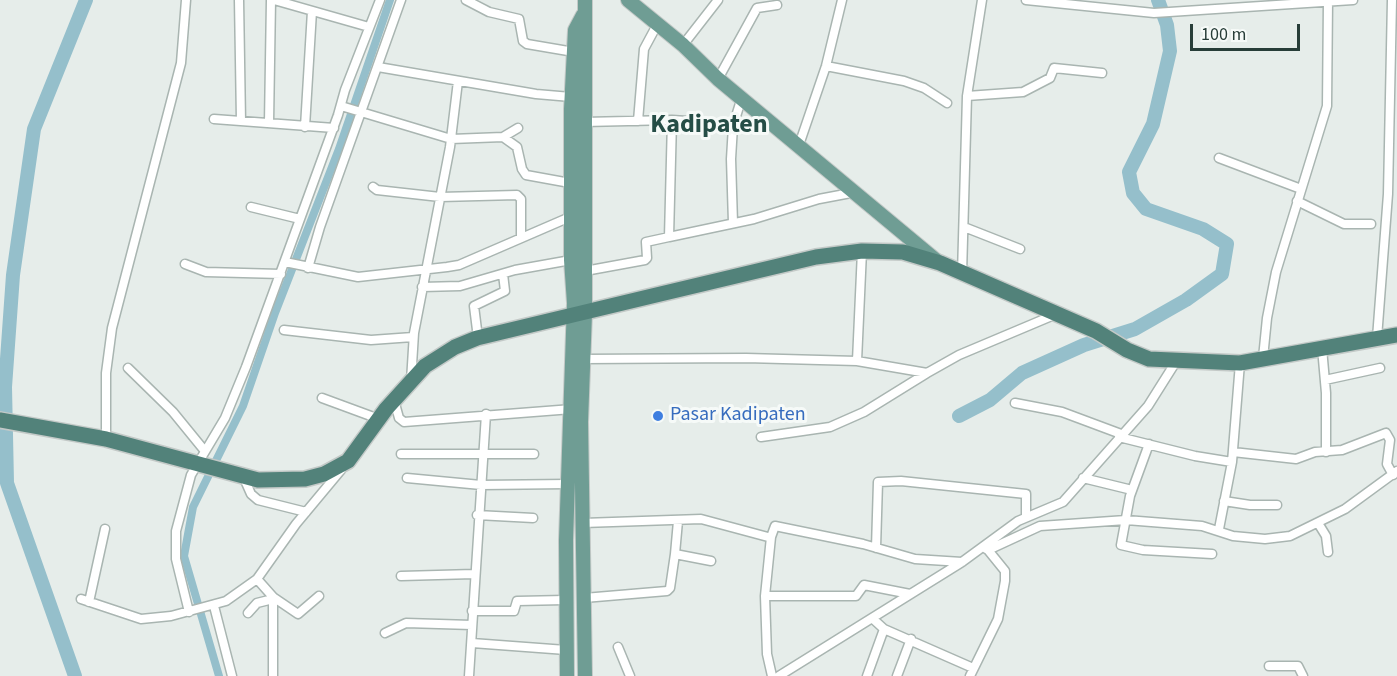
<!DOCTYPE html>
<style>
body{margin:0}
#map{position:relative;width:1397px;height:676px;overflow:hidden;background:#e6edea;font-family:"Source Sans 3",sans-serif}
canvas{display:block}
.scale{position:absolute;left:1190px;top:24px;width:110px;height:27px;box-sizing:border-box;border:3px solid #273d38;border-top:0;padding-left:8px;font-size:18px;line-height:21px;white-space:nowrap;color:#273d38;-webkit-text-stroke:4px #f6faf8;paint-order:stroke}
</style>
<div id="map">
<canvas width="1397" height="676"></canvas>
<div class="scale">100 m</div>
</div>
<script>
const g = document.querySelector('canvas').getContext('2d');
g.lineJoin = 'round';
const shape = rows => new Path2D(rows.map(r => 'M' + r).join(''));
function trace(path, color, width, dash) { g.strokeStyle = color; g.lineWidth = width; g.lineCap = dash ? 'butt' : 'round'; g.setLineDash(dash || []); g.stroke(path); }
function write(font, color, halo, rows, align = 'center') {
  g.font = font + ' "Source Sans 3",sans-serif'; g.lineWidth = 6; g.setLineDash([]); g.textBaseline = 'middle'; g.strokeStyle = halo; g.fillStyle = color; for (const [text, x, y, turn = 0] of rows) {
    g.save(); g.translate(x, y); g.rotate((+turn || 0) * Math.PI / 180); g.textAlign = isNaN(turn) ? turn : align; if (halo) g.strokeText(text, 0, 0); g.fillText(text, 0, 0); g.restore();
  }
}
trace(shape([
 [219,676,184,556,193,507,243,406,275,313,339,149,390,0]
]), '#95bfcb', 8);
trace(shape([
 [959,416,990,400,1022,373,1084,345,1135,329,1186,300,1222,274,1227,244,1203,229,1146,209,1133,193,1129,172,1153,124,1170,51,1167,25,1158,0],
 [75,676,7,483,5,387,13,275,34,129,86,0]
]), '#95bfcb', 14);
const minor = shape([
 [239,0,241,121],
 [274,0,369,27],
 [466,0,489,12,519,19,523,41,527,44,574,52],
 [1026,0,1154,13,1353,0],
 [683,45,718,0],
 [826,66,904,81,924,88,947,103],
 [378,67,536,94,571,97],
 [718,79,757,8,777,5],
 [967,96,1023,92,1050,78,1054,68,1102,73],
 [341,106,451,139,503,137,517,147,522,169,526,175,570,183],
 [214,119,334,128],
 [672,120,702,122],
 [638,121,644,49,658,23],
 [584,122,672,120,669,237,754,219,819,199,856,192],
 [269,123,271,0],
 [305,127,312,11],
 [503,137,518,128],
 [799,145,826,66,842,0],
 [1219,158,1301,189],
 [373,187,377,190,440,197,517,195,521,199,521,236],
 [1297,201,1344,224,1371,224],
 [251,207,300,219],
 [733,223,731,159,733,126,742,97],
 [964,227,1020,249],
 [285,262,358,277,447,267,459,265,570,217],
 [185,264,206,272,281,274],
 [308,268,320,227,401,0],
 [585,271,645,260,647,258,646,242,669,237],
 [962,274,967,96,982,0],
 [422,287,460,286,515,270,571,260],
 [284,330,371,340,413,337],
 [478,338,474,306,505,291,503,274],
 [1377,338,1388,194,1392,0],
 [1322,348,1326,393,1326,452],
 [1263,358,1267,318,1276,272,1327,106,1328,1],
 [583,359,746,358,857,361,927,373,959,355,1054,315],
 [857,361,862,251],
 [128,368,173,412,204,450],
 [1325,380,1380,368],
 [411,381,414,333,450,147,458,81],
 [322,398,379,419],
 [394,400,399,418,404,422,572,409],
 [1015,403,1062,412,1121,434],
 [761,437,830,427,864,412,927,373],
 [1119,437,1195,456,1232,462],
 [106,439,106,373,112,328,181,63,186,0],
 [1149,444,1130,496,1121,545,1143,550,1212,554],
 [1233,452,1296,459,1315,452,1342,450,1386,433,1390,440,1387,464,1393,475],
 [401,454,534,454],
 [243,476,251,494,258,500,306,512],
 [407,478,481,485,568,484],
 [1083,478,1132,490],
 [1224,501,1250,505,1277,505],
 [477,515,533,518],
 [583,523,701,519,768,537,771,537,775,526,863,544,915,559,962,562],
 [1318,523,1326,536,1328,552],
 [1219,529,1232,462,1240,363],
 [771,537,765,596,767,654,772,676],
 [983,547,988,550,1040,526,1126,520,1202,526,1233,536,1265,539,1290,536,1345,509,1397,471],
 [876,548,878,482,901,481,1026,494,1026,517],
 [675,554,678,521],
 [401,576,474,574],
 [257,579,273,597,273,676],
 [765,596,856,596,864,585,910,594],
 [273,597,298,614,319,596],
 [584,598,667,591,670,588,675,554,711,561],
 [81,599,141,619,171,616,226,601,257,579,296,524,341,470],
 [89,602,105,529],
 [214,606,232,676],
 [472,611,514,611,517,601,565,600],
 [189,612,176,559,176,531,191,475,225,418,246,367,338,115,345,90,380,0],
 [248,613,257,603,273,599],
 [872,618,884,629,973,668],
 [385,633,406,623,472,625],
 [472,643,566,650],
 [618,647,630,676],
 [1269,666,1298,666,1303,676],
 [469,676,486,414],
 [779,676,962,562,1018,521,1063,502,1148,406,1177,360],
 [867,676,884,629],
 [897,676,911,639],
 [970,676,998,619,1005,581,1005,571,988,550]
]);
const primary = shape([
 [585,0,585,313,581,422,585,676],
 [628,0,683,45,718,79,938,262],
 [567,676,566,540,574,303,571,260,571,109,575,30,583,15]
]);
const trunk = shape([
 [0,420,106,439,258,480,305,479,324,474,348,461,386,409,425,366,455,347,477,338,652,296,816,257,862,251,903,252,940,263,1096,331,1127,350,1149,359,1240,363,1397,335]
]);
trace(minor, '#a9b5b1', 11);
trace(primary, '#c3c9c7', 16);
trace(trunk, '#c3c9c7', 18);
trace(minor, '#fff', 8);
trace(primary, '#6f9d94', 14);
trace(trunk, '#52827a', 15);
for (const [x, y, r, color] of [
 [658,416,6,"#3f7fe0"]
]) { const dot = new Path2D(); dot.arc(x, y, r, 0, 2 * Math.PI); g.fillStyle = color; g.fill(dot); trace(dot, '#f6faf8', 2); }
write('20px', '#366cbe', '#f6faf8', [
 ["Pasar Kadipaten",670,416]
], 'left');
write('bold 26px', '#254d46', '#f6faf8', [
 ["Kadipaten",709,126]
]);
</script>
